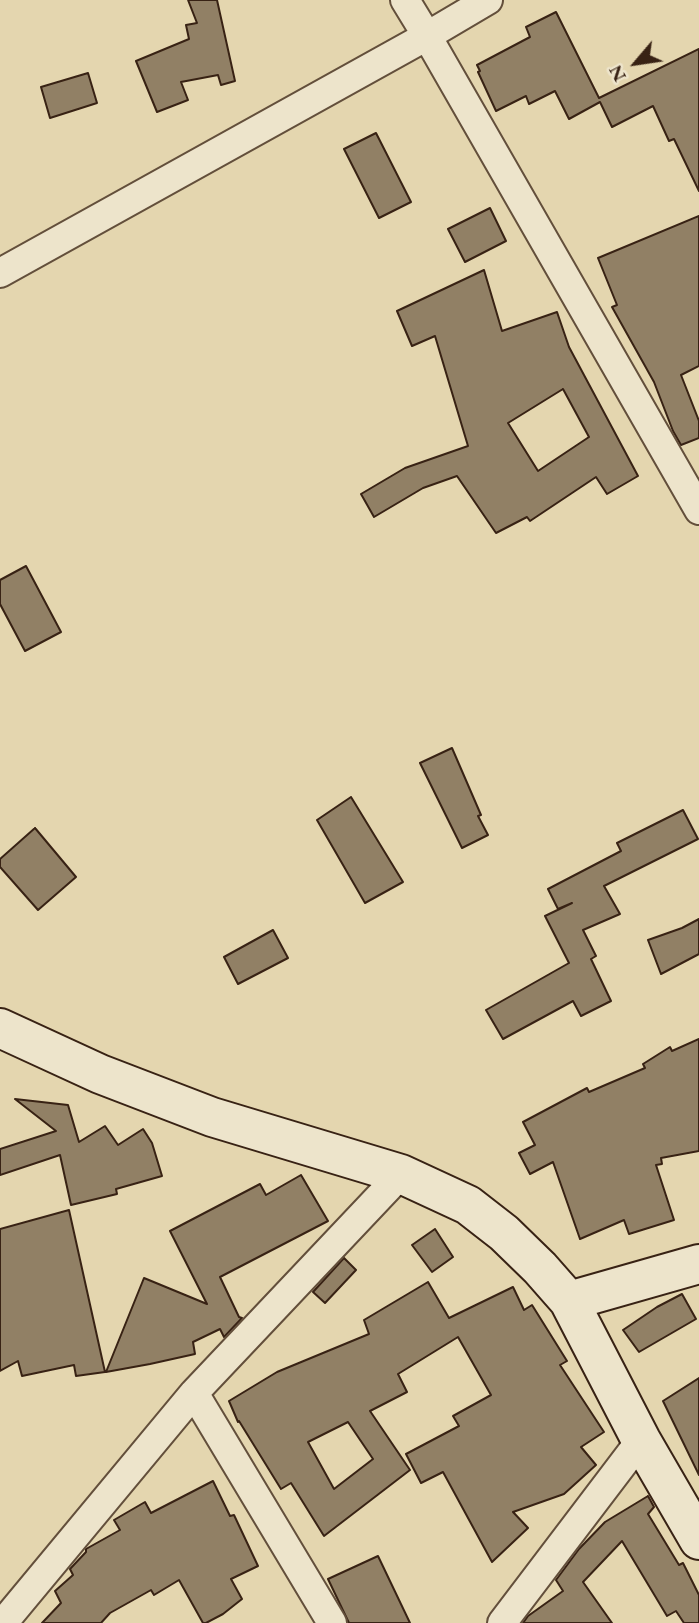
<!DOCTYPE html>
<style>
body{margin:0}
#map{position:relative;width:699px;height:1623px;overflow:hidden;background:#e4d6af;font-family:"EB Garamond",serif}
canvas{display:block}
.north{position:absolute;left:601px;top:28px;width:70px;height:70px;-webkit-text-stroke:5px #ede4cb;paint-order:stroke;rotate:241deg;font-size:19px;font-weight:700;line-height:28px;text-align:center;color:#382214}
.north::after{content:'';display:block;margin:auto;width:24px;height:32px;background:#382214;clip-path:polygon(50% 0,100% 100%,50% 72%,0 100%)}
</style>
<div id="map">
<canvas width="699" height="1623"></canvas>
<div class="north">N</div>
</div>
<script>
const g = document.querySelector('canvas').getContext('2d');
g.lineJoin = 'round';
function fill(path, color) { g.fillStyle = color; g.fill(path, 'evenodd'); }
const shape = rows => new Path2D(rows.map(r => 'M' + r).join(''));
function trace(path, color, width, dash) { g.strokeStyle = color; g.lineWidth = width; g.lineCap = dash ? 'butt' : 'round'; g.setLineDash(dash || []); g.stroke(path); }
const building = shape([
 [188,0,217,0,235,81,221,85,218,75,181,82,188,100,157,112,136,61,189,39,186,25,197,23,188,0],
 [556,12,599,98,699,49,699,191,674,139,669,141,653,106,612,127,600,102,569,119,555,91,529,104,526,96,496,111,478,72,480,71,477,65,530,37,526,27,556,12],
 [88,73,97,103,50,118,41,87,88,73],
 [376,133,411,202,379,218,344,149,376,133],
 [490,208,506,241,465,262,448,229,490,208],
 [699,216,699,366,681,375,699,421,699,438,681,445,673,431,654,382,612,307,617,305,598,258,699,216],
 [484,270,502,331,557,312,569,347,638,476,607,494,596,477,530,521,527,517,496,533,457,476,423,488,374,517,361,494,405,468,468,446,435,336,412,346,397,311,484,270],
 [563,389,589,437,538,471,508,423,563,389],
 [26,566,61,632,25,651,0,604,0,580,26,566],
 [452,748,481,815,478,816,488,835,462,848,420,763,452,748],
 [351,797,403,882,365,903,317,820,351,797],
 [683,810,698,839,604,886,620,914,583,930,596,956,591,959,611,1001,581,1016,573,1001,503,1039,486,1010,569,963,545,916,572,903,558,909,548,889,621,851,617,843,683,810],
 [35,828,76,877,38,910,0,867,0,859,35,828],
 [699,919,699,954,661,974,648,940,682,928,699,919],
 [273,930,288,958,238,984,224,957,273,930],
 [699,1039,699,1151,661,1158,662,1164,656,1165,674,1220,629,1234,624,1220,580,1239,553,1162,530,1174,519,1153,535,1145,523,1122,587,1088,589,1092,645,1068,643,1064,670,1047,672,1051,699,1039],
 [15,1099,68,1105,79,1142,105,1126,118,1145,143,1129,152,1143,162,1176,116,1189,117,1194,71,1205,60,1155,0,1175,0,1149,56,1131,15,1099],
 [301,1175,328,1221,220,1277,239,1317,242,1318,224,1337,220,1329,193,1342,195,1354,150,1364,106,1372,144,1278,207,1304,170,1231,260,1184,266,1195,301,1175],
 [69,1210,105,1372,76,1376,74,1365,22,1376,18,1361,0,1371,0,1229,69,1210],
 [435,1229,453,1257,432,1272,412,1245,435,1229],
 [344,1258,356,1270,325,1303,313,1292,344,1258],
 [428,1282,449,1318,513,1287,524,1310,532,1305,567,1361,560,1365,604,1432,581,1447,596,1465,564,1494,513,1512,528,1528,492,1562,443,1472,421,1483,406,1454,459,1426,453,1416,491,1395,458,1337,398,1374,407,1392,370,1411,410,1470,324,1536,291,1483,281,1489,239,1421,238,1422,229,1401,277,1372,369,1334,364,1320,428,1282],
 [348,1422,373,1459,334,1489,308,1442,348,1422],
 [682,1294,696,1319,639,1352,623,1330,657,1307,682,1294],
 [699,1378,699,1475,663,1401,699,1378],
 [213,1481,230,1516,234,1515,258,1566,231,1579,242,1599,223,1614,206,1623,203,1623,179,1580,154,1595,151,1590,110,1613,101,1623,42,1623,61,1603,55,1591,73,1575,70,1569,86,1552,86,1549,120,1530,114,1520,145,1502,151,1513,213,1481],
 [648,1496,654,1507,648,1514,679,1565,683,1563,699,1595,699,1623,684,1623,676,1611,667,1616,622,1541,583,1582,612,1623,523,1623,528,1616,563,1591,556,1580,579,1549,605,1522,648,1496],
 [378,1556,410,1623,349,1623,328,1579,378,1556]
]);
fill(building, '#918065');
trace(building, '#382214', 2);
const street = shape([
 [405,0,427,36,699,510],
 [0,273,427,36,488,0],
 [194,1393,332,1623],
 [3,1623,194,1393,401,1174],
 [502,1623,641,1440]
]);
const secondary = shape([
 [0,1028,100,1074,212,1117,401,1174,468,1205,504,1233,540,1268,569,1301,641,1440,699,1540],
 [569,1301,699,1264]
]);
trace(street, '#634f3b', 32);
trace(secondary, '#382214', 42);
trace(street, '#ede4cb', 28);
trace(secondary, '#ede4cb', 38);
</script>
